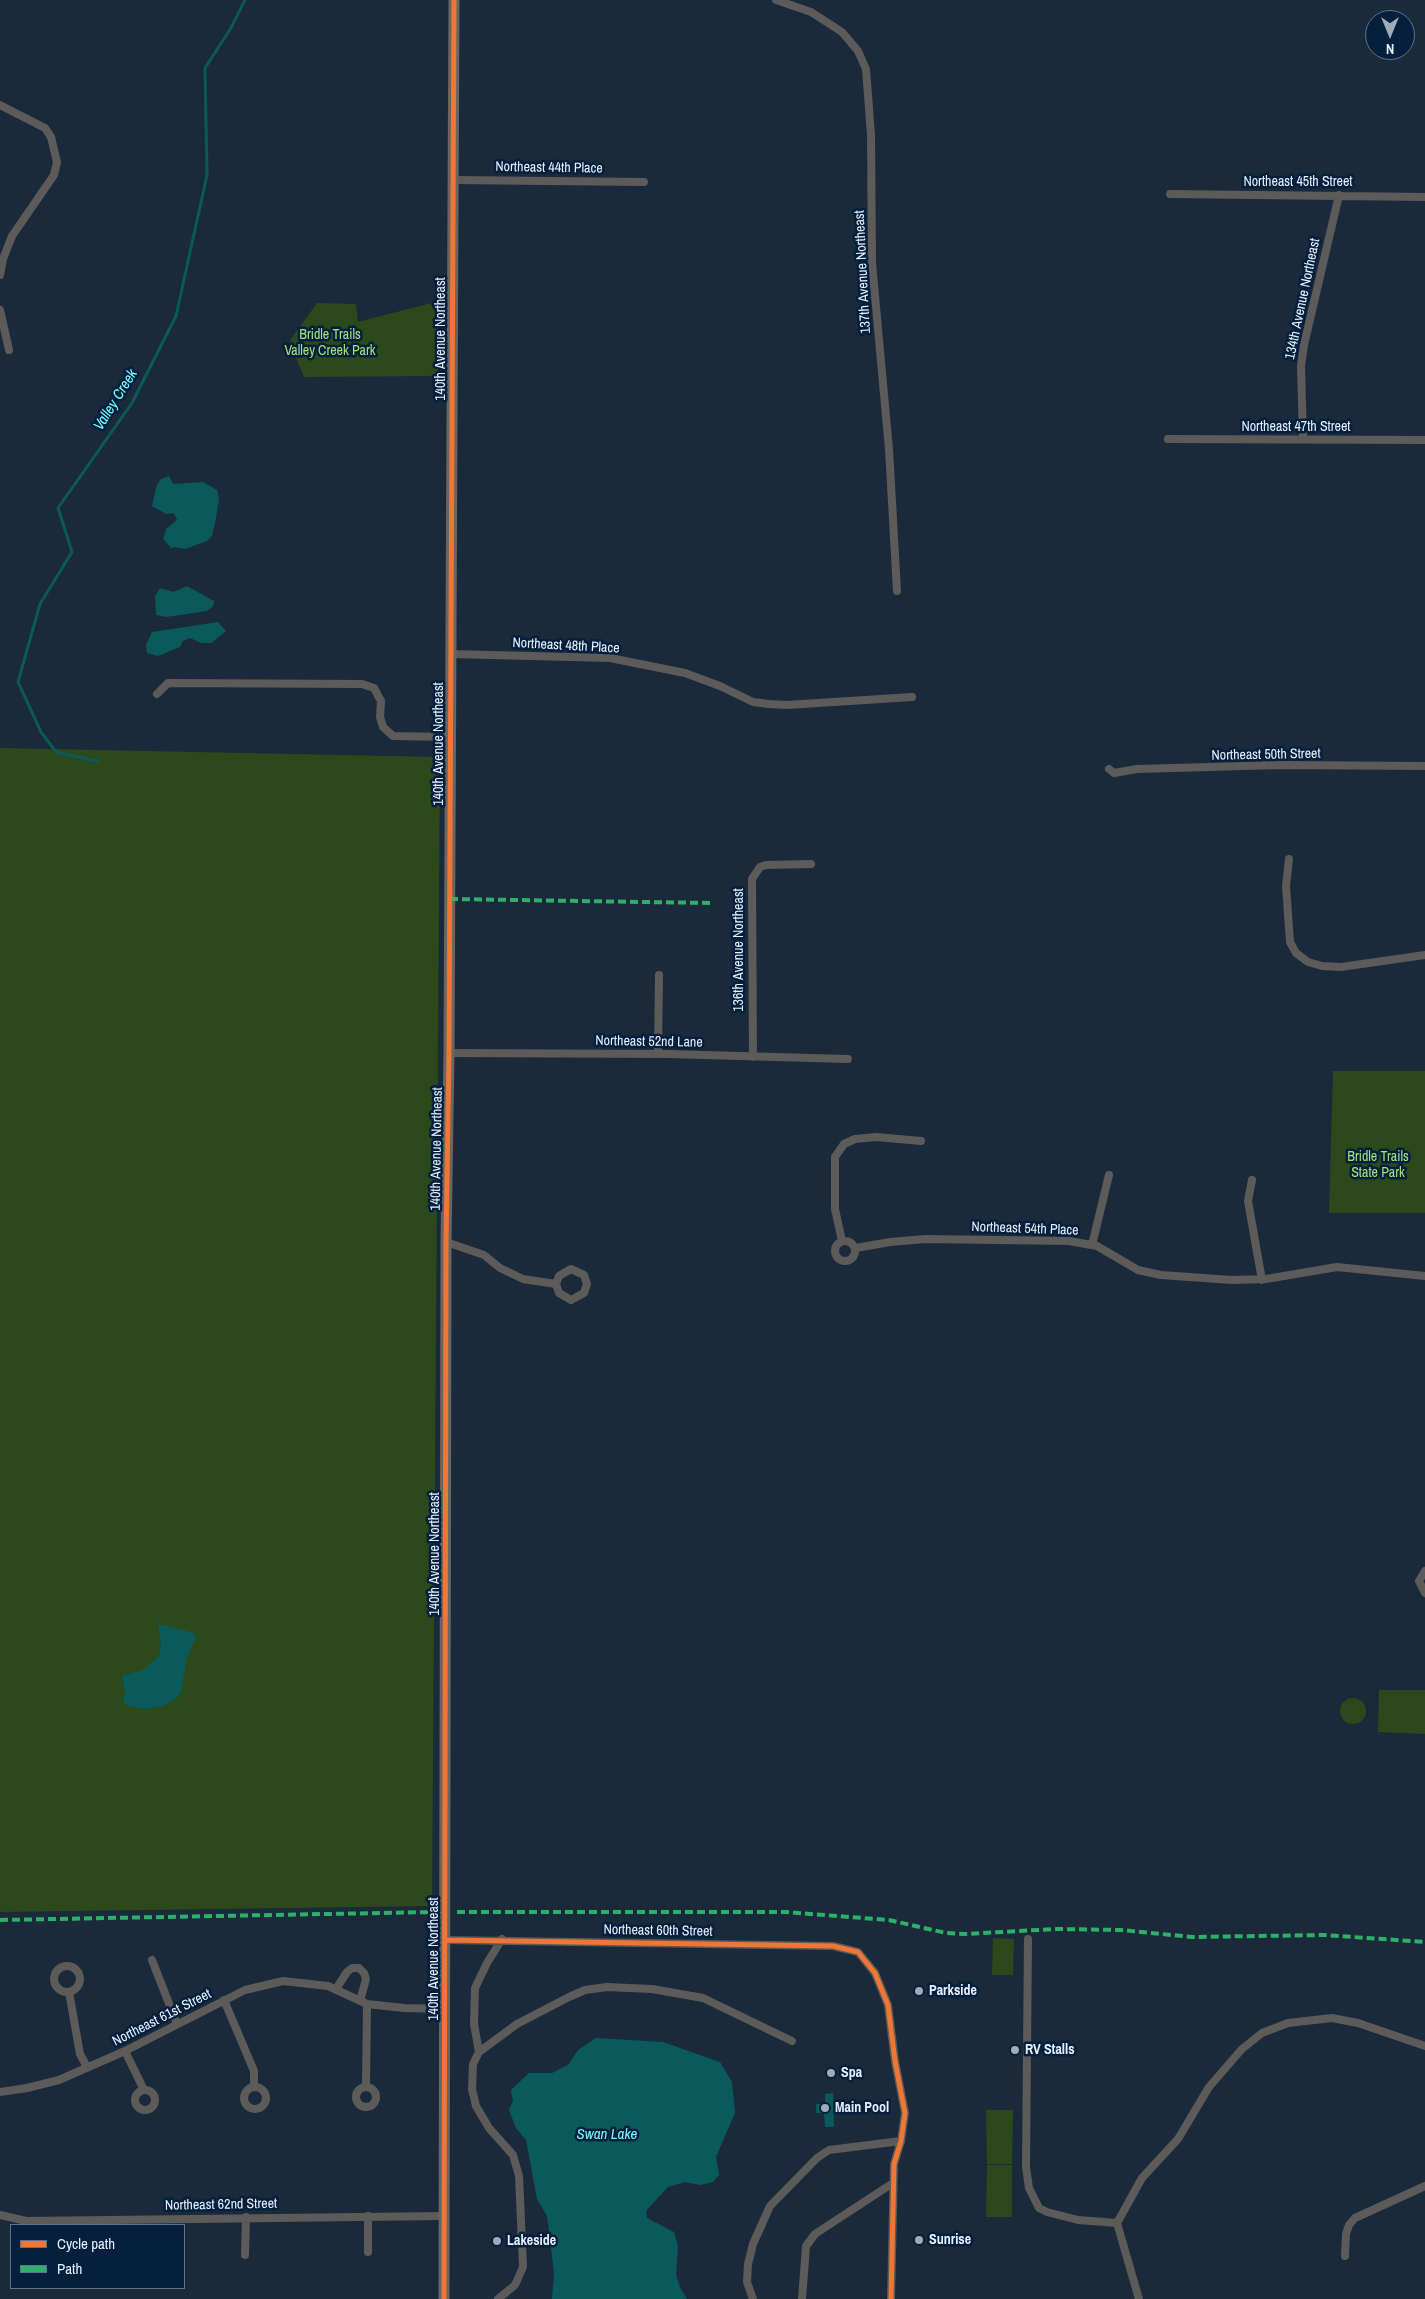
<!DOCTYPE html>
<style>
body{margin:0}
#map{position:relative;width:1425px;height:2299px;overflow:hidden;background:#1b2a3b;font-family:"Archivo Narrow",sans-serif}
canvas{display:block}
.legend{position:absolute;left:10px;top:2224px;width:175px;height:65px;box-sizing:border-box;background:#051f3d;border:1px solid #5f738a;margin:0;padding:6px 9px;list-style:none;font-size:15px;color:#e6f0fd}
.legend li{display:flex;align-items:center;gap:10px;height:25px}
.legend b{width:25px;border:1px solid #5f738a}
.north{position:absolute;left:1365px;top:10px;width:50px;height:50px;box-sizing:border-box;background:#051f3d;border:1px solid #5f738a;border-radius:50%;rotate:180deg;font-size:14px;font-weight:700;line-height:20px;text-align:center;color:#e6f0fd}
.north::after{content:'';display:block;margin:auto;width:18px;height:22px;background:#9fabb9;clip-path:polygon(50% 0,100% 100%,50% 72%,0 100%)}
</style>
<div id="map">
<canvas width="1425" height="2299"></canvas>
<ul class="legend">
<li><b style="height:6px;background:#f07635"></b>Cycle path</li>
<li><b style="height:6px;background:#2db169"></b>Path</li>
</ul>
<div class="north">N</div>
</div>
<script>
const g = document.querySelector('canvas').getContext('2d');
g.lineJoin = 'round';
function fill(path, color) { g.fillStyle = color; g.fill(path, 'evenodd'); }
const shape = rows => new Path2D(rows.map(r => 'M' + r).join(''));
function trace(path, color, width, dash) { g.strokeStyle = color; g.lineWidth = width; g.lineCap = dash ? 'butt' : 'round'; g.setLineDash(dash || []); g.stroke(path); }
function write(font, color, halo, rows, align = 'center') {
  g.font = font + ' "Archivo Narrow",sans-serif'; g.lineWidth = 5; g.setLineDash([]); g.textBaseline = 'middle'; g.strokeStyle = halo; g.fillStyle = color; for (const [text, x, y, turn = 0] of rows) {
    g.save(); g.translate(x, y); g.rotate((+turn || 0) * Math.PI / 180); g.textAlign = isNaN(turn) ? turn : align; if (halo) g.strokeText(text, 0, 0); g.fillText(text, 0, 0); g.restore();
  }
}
fill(shape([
 [439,301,438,376,304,377,290,344,291,339,317,303,356,304,358,322],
 [0,748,440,757,432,1906,0,1912],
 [1333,1071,1425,1071,1425,1213,1329,1213],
 [1379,1690,1425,1690,1425,1734,1378,1732],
 '1340 1711a13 13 0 1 1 26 0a13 13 0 1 1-26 0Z',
 [993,1938,1014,1939,1013,1975,992,1975],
 [986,2110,1013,2110,1012,2164,987,2164],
 [987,2165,1012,2165,1012,2217,986,2217]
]), '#2b491a');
fill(shape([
 [169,476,173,484,203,482,217,490,219,500,215,523,212,536,207,541,185,549,173,547,172,549,163,539,166,529,177,520,174,513,166,514,152,506,157,485,161,479],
 [187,586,214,601,213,606,207,611,166,617,156,615,155,596,160,588,173,592],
 [218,622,226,631,211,643,201,643,190,638,183,641,180,647,158,656,147,653,146,645,152,632],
 [158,1624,184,1630,193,1633,196,1637,187,1657,181,1692,176,1699,163,1706,145,1709,128,1706,123,1702,125,1692,122,1676,143,1670,159,1656,161,1642],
 [596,2038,663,2042,720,2062,732,2082,735,2113,716,2157,719,2175,713,2182,700,2185,685,2182,668,2187,646,2211,647,2218,674,2232,678,2246,676,2275,680,2287,687,2299,552,2299,554,2273,547,2216,537,2199,526,2140,516,2128,509,2110,513,2101,511,2090,529,2073,552,2073,568,2065,578,2050],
 [833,2093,834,2127,825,2127,824,2113,816,2113,816,2104,825,2104,825,2094]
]), '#0a595b');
trace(shape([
 [97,761,56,752,41,732,18,682,40,604,72,552,58,508,132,403,176,316,207,175,205,68,231,28,245,0]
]), '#0a595b', 3);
trace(shape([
 [776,0,811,12,842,32,858,51,866,69,871,135,872,263,889,449,897,591],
 [0,105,45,128,51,137,57,162,54,175,12,236,3,259,0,275],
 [453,180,644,182],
 [1170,194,1425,197],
 [0,310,9,350],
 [1168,439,1425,440],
 [1303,440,1301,366,1304,345,1339,195],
 [451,654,610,658,685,673,720,686,753,702,769,704,787,705,912,697],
 [157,694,168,683,362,684,374,688,381,701,380,717,383,727,393,736,450,737],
 [1109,769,1114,773,1137,769,1280,765,1425,766],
 [1289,859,1286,886,1290,942,1296,953,1308,962,1322,966,1341,967,1425,955],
 [449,1053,668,1054,848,1059],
 [658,1054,659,975],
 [753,1057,752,879,760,867,766,865,811,864],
 [1252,1180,1248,1201,1262,1280],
 '835 1251a10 10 0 1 1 20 0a10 10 0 1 1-20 0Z',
 [842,1241,835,1209,835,1157,844,1144,855,1139,876,1137,921,1141],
 [446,1242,484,1255,500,1268,523,1279,556,1284,559,1276,571,1269,584,1275,587,1284,584,1293,571,1300,559,1293,556,1284],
 [1092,1245,1109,1175],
 [856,1248,890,1242,925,1239,1069,1241,1097,1246,1138,1270,1161,1275,1232,1280,1266,1279,1337,1267,1425,1276],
 [1425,1571,1419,1581,1425,1593],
 [1028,1939,1026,2167,1029,2188,1039,2208,1047,2212,1078,2220,1117,2223],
 [445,1940,833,1946,858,1952,875,1973,888,2005,895,2061,905,2113,901,2141,894,2164,891,2299],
 [152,1960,177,2024],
 '54 1979a13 13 0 1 1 26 0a13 13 0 1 1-26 0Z',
 [336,1989,347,1972,352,1968,359,1968,364,1973,366,1979,360,2001],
 [69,1992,80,2054,87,2067],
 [224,2000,254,2071,254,2087],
 [125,2051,144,2090],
 [479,2052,517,2024,569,1997,585,1990,607,1987,652,1989,703,1998,792,2041],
 '356 2097a10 10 0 1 1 20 0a10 10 0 1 1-20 0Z',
 '244 2098a11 11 0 1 1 22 0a11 11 0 1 1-22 0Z',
 [366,2087,367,2004],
 '135 2100a10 10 0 1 1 20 0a10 10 0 1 1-20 0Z',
 [0,2092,27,2088,59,2080,125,2051,245,1990,283,1981,328,1986,367,2004,404,2008,445,2009],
 [0,2215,26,2221,444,2216],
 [368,2252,368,2216],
 [245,2255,246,2217],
 [1345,2256,1346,2234,1349,2225,1355,2218,1425,2186],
 [498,2299,515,2285,523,2267,519,2176,513,2155,489,2128,476,2106,472,2089,473,2064,479,2052,474,2024,475,1988,487,1963,502,1939],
 [753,2299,747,2282,748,2264,753,2244,770,2206,817,2158,829,2150,901,2141],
 [802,2299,806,2246,815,2234,893,2183],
 [1139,2299,1117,2223,1142,2178,1178,2139,1209,2087,1242,2049,1262,2033,1288,2023,1332,2018,1358,2023,1425,2046]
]), '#5c5b59', 8);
trace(shape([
 [444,2299,446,1242,449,1053,454,0]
]), '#686663', 11);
trace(shape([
 [450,899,711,903],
 [457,1912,785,1912,889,1920,946,1933,965,1934,1055,1929,1121,1930,1192,1937,1324,1935,1425,1942],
 [0,1920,435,1912]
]), '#2db169', 4, [8, 4]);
trace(shape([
 [445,1940,833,1946,858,1952,875,1973,888,2005,895,2061,905,2113,901,2141,894,2164,891,2299],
 [444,2299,446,1242,449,1053,454,0]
]), '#f07635', 5);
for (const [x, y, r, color] of [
 [919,1991,5,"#9fabb9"],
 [1015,2050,5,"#9fabb9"],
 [831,2073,5,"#9fabb9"],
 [825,2108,5,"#9fabb9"],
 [919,2240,5,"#9fabb9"],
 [497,2241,5,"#9fabb9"]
]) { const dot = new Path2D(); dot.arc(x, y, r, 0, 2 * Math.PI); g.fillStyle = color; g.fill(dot); trace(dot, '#051f3d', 2); }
write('14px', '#e6f0fd', '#051f3d', [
 ["Northeast 44th Place",549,168,1],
 ["Northeast 45th Street",1298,182],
 ["137th Avenue Northeast",863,272,-93],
 ["134th Avenue Northeast",1303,299,-78],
 ["140th Avenue Northeast",441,339,-90],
 ["Northeast 47th Street",1296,427],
 ["Northeast 48th Place",566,646,3],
 ["140th Avenue Northeast",439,744,-90],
 ["Northeast 50th Street",1266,755,-1],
 ["136th Avenue Northeast",739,950,-90],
 ["Northeast 52nd Lane",649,1042,1],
 ["140th Avenue Northeast",437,1149,-89],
 ["Northeast 54th Place",1025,1229,2],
 ["140th Avenue Northeast",435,1554,-90],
 ["Northeast 60th Street",658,1931,1],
 ["140th Avenue Northeast",434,1959,-90],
 ["Northeast 61st Street",162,2018,-27],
 ["Northeast 62nd Street",221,2205,-1]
]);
write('14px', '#a1e179', '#051f3d', [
 ["Bridle Trails",330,335],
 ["Valley Creek Park",330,351],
 ["Bridle Trails",1378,1157],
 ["State Park",1378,1173]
]);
write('bold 14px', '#e6f0fd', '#051f3d', [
 ["Parkside",929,1991],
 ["RV Stalls",1025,2050],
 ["Spa",841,2073],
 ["Main Pool",835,2108],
 ["Sunrise",929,2240],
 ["Lakeside",507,2241]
], 'left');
write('italic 15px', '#73fdfc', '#051f3d', [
 ["Valley Creek",116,400,-58],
 ["Swan Lake",607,2135]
]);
</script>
